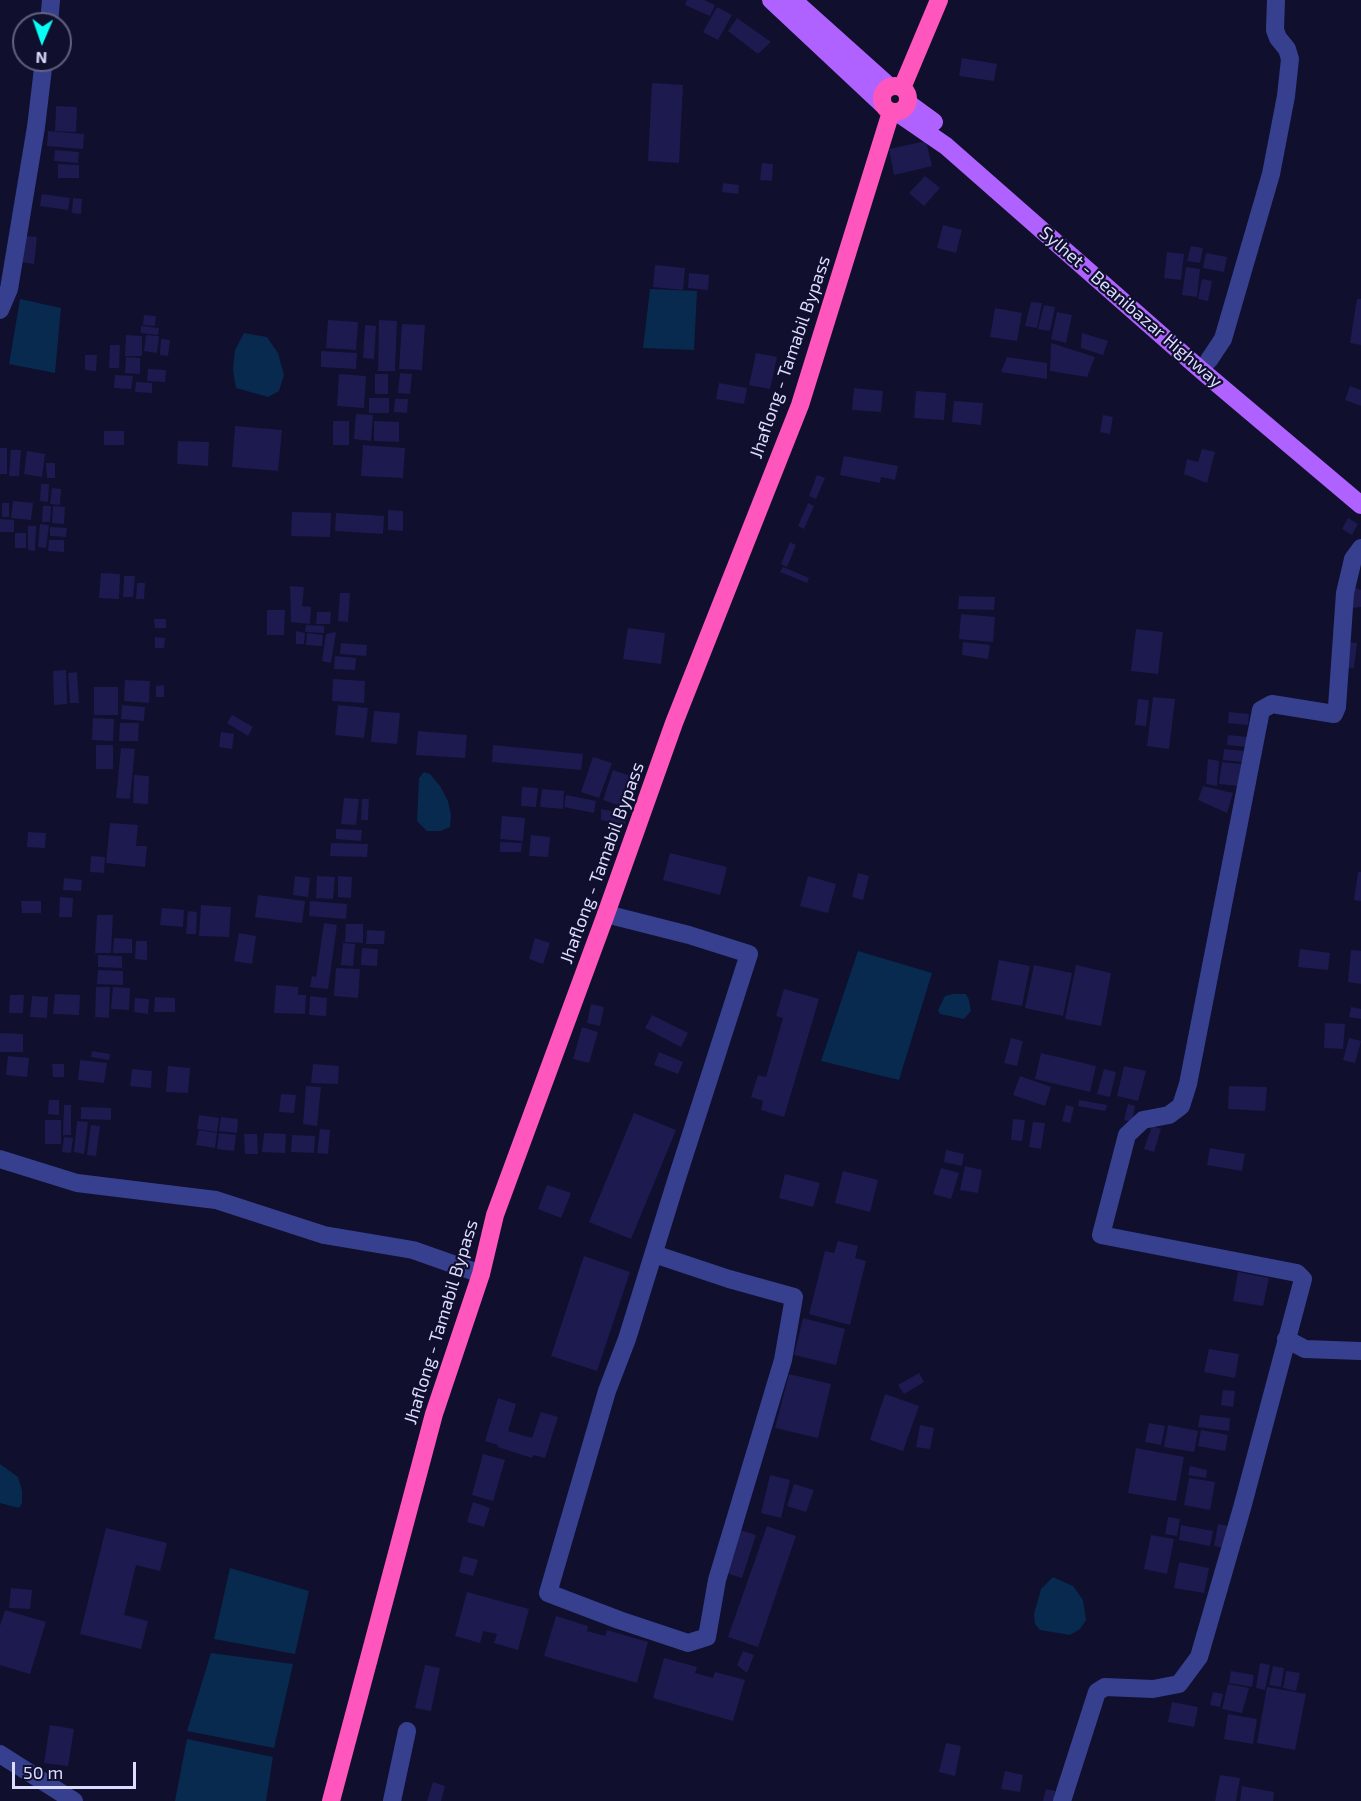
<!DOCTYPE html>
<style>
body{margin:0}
#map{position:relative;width:1361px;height:1801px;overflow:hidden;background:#100f2d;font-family:"Exo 2",sans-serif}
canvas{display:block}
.north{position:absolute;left:12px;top:12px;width:60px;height:60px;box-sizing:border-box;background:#100f2d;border:2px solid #616181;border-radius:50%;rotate:182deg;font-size:16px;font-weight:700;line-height:24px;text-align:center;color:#dbdcff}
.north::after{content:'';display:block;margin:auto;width:21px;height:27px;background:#07fff6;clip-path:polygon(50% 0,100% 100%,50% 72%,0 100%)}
.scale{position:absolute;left:12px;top:1762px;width:124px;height:27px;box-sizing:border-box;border:3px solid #dbdcff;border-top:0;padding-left:8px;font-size:18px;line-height:21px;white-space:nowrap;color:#dbdcff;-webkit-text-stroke:4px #100f2d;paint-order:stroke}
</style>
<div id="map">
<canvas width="1361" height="1801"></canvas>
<div class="north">N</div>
<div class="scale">50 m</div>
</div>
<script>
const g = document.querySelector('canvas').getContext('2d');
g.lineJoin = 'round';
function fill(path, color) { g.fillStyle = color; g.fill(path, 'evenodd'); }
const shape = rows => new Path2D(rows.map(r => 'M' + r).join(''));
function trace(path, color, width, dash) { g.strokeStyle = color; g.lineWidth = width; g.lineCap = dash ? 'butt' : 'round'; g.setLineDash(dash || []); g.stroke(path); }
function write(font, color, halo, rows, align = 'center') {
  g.font = font + ' "Exo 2",sans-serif'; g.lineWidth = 4.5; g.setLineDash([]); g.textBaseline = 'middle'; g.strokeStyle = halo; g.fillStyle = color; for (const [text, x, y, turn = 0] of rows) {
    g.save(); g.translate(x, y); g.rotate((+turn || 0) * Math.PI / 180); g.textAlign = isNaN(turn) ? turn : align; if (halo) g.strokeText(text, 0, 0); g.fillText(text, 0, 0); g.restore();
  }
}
fill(shape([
 [650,289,697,291,694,350,643,348],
 [20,299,61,308,55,373,9,364],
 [244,333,267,337,278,353,284,375,279,391,268,397,236,388,233,370,235,350],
 [424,772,430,774,440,786,448,801,451,815,450,827,440,831,427,831,417,821,419,778],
 [858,951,932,973,899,1080,821,1061],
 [953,994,966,994,969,1000,971,1011,964,1019,940,1014,938,1010,945,996],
 [0,1464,18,1477,22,1491,22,1503,19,1508,0,1503],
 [230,1568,309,1591,295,1654,214,1639],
 [1053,1577,1073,1586,1083,1600,1086,1620,1080,1629,1070,1635,1040,1630,1035,1624,1034,1614,1041,1589],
 [211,1653,293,1664,274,1748,187,1731],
 [187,1739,273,1757,266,1801,175,1801]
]), '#072a4e');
fill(shape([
 [687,0,704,0,715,5,710,16,685,5],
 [717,7,732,15,718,40,703,32],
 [737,18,771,42,758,54,728,31],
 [962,58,997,64,994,81,959,76],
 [652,83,683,85,679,163,648,161],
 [56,106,77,107,76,132,55,131],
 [48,131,84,134,83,149,47,146],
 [926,141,932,166,894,175,889,149],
 [55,150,79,152,78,163,54,161],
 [762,163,773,164,772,181,760,180],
 [58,164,79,165,79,178,58,178],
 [925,176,940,188,924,206,909,193],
 [723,183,739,185,738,194,722,192],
 [42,194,70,198,68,210,40,206],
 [73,198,82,199,81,214,72,213],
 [943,225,962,230,956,253,937,248],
 [24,236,37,237,34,264,21,262],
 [1191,246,1203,248,1200,263,1187,261],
 [1167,252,1184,254,1181,280,1164,278],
 [1206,253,1227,257,1224,272,1203,268],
 [655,265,685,268,683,290,653,287],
 [1186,267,1200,269,1197,297,1182,295],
 [689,273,709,275,708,290,688,288],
 [1202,279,1212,281,1208,301,1198,299],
 [1357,299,1361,299,1361,345,1350,343],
 [1031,302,1042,303,1037,328,1025,326],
 [1044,305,1055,307,1050,331,1038,329],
 [995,308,1022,313,1017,341,990,337],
 [1057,312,1072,315,1066,343,1051,339],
 [144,315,156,316,155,326,143,325],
 [328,320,358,322,356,350,326,348],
 [379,320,397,321,395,371,378,371],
 [402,324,425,325,422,370,399,369],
 [365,325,376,326,374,359,363,358],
 [141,326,159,328,158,335,141,333],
 [1082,333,1108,341,1103,355,1081,348],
 [126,335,142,336,142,356,125,356],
 [146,335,159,336,157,353,144,351],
 [161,339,170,340,168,356,160,355],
 [1051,343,1095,357,1087,377,1050,371],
 [110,345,120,345,119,368,109,368],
 [321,351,357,353,356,369,321,367],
 [756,353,777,357,770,389,749,385],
 [85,355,97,355,96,371,85,370],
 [126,357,140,358,140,374,125,373],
 [1007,357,1047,363,1047,379,1001,372],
 [148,369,166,370,165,382,147,381],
 [400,373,412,374,410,394,398,393],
 [339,374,366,376,364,408,337,406],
 [375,374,388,374,388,394,375,394],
 [115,375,133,376,131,389,114,388],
 [136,382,152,383,152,393,135,392],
 [719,383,747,388,744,404,716,399],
 [1350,386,1361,390,1361,406,1345,400],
 [854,388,883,391,881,412,852,410],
 [916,391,946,393,944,420,914,418],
 [369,398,389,398,389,413,369,413],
 [395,399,408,399,407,413,394,412],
 [954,401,983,403,981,425,952,422],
 [356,414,373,415,371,441,354,439],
 [1103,415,1113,417,1110,434,1100,432],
 [333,421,349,421,349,445,333,445],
 [374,421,399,422,399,442,374,441],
 [235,426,282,430,278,471,232,467],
 [104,431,124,431,124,445,104,445],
 [178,441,209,442,208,466,177,464],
 [363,445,405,448,403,478,361,476],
 [0,448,7,448,7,474,0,474],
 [1202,449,1215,452,1207,483,1184,474,1187,459,1198,462],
 [11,450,21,450,19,476,9,476],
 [27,451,45,454,42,477,24,474],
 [844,456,898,466,895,480,881,477,880,483,840,475],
 [46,463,55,463,55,478,47,478],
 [817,475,825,478,816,499,809,496],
 [41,484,49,484,48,502,40,501],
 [52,488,61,489,60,505,50,504],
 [13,501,33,503,31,520,11,518],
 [2,503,9,503,9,517,2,517],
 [808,503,814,506,804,529,798,526],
 [43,506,51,506,50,522,42,522],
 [53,506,65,507,64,524,52,523],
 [388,510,403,511,403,531,388,530],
 [292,512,331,513,330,537,291,536],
 [336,513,384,516,383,534,335,531],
 [1348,518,1358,524,1352,535,1342,529],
 [0,519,14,520,14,532,0,532],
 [40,524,49,525,46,548,38,547],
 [28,526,36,526,35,551,28,550],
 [50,527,67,528,66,537,50,536],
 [15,533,26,533,26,548,15,548],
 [49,540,64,540,64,552,48,551],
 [790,542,796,545,787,567,781,564],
 [783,567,809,578,807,583,780,572],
 [101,573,120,574,119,599,99,598],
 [124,576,135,576,133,597,123,597],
 [137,583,145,583,144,599,136,599],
 [290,586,304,587,302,606,311,607,310,624,291,622],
 [1351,586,1361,590,1361,607,1350,608],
 [340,593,350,593,348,622,338,621],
 [959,596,995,597,994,610,958,609],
 [267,610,285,610,284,635,267,635],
 [317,612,331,612,330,624,316,624],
 [961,614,995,617,993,642,959,639],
 [154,619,166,619,166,628,155,628],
 [306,625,324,626,324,633,305,632],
 [628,628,665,633,661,664,623,659],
 [1136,629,1163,632,1158,674,1131,671],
 [296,631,305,633,304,644,296,644],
 [336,632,331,663,322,661,326,634],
 [307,633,323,635,322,646,306,645],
 [155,637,165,638,164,648,155,648],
 [963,642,990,645,988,659,962,655],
 [1345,642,1357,643,1354,668,1342,667],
 [341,643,367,645,366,656,340,654],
 [335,656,356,658,355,670,334,669],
 [66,670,67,704,54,705,53,671],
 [77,672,79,703,70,703,68,673],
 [333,679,365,681,364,703,332,701],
 [125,680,150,681,149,703,124,701],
 [164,685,164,697,156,697,156,686],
 [94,687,118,687,118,715,94,715],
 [1153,697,1175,699,1169,749,1147,746],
 [1138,699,1149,700,1146,726,1135,725],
 [122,705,145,707,144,721,121,719],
 [338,705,368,708,364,738,335,735],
 [374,711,400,713,397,744,371,742],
 [1229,712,1249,714,1248,725,1228,723],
 [232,715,253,727,248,736,227,723],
 [93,718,114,719,113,741,92,740],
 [120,723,139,723,138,741,119,741],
 [418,731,467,735,465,758,416,755],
 [221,732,234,734,232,749,219,747],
 [1228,735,1248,737,1247,747,1227,745],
 [96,745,113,745,113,769,96,769],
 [493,745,583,754,581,770,492,762],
 [121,748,135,749,130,799,116,798],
 [1224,749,1244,751,1242,762,1223,760],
 [593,757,612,763,599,798,581,792],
 [1208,759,1219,761,1217,786,1206,784],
 [1222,762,1241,764,1239,786,1219,784],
 [613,770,636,778,626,808,603,800],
 [134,775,149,776,148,804,133,803],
 [1203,786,1233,793,1227,813,1198,800],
 [522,787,538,788,536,807,521,806],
 [542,789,564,791,563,809,540,807],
 [566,795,596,801,594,813,564,807],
 [344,798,359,799,356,825,341,824],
 [362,799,369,799,368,820,361,820],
 [601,809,628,814,625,824,601,820],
 [502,816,525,818,523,841,500,839],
 [110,823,138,825,136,846,147,846,145,867,106,863],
 [336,829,362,830,361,841,336,839],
 [28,832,46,833,45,848,27,847],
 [531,835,550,837,548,857,529,856],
 [500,842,522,843,521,852,500,852],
 [331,843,368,844,367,857,330,856],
 [670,853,727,867,720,895,663,880],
 [91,856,105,857,104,873,90,872],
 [1358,872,1361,872,1361,901,1354,900],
 [858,873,869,876,863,900,852,897],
 [295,876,310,878,308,897,293,895],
 [317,876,335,877,333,899,316,898],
 [338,876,352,877,351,898,338,897],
 [808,876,836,884,828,913,800,906],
 [64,878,82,880,81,891,63,890],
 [258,895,305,901,302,923,255,917],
 [60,897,73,898,72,917,59,917],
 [21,901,41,901,41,913,22,913],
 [310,901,347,904,346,919,309,916],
 [201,905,231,907,229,937,199,936],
 [162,908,184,910,183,927,160,925],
 [188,911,197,912,196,934,186,934],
 [97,915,113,915,111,953,95,953],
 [324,923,337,925,328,989,310,987,312,976,316,977],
 [346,924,363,924,363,943,345,942],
 [367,930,385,931,384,944,366,944],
 [239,933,256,936,252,964,234,961],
 [114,938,132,939,132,953,113,953],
 [535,938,550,943,543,964,529,959],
 [136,941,147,941,147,960,135,959],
 [343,943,355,944,353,966,341,965],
 [362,948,378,949,377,966,361,965],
 [1300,949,1330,953,1328,970,1298,967],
 [1351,950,1361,951,1361,984,1348,982],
 [98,955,122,956,122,968,98,967],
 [999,960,1030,966,1022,1006,991,1000],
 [1034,965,1072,973,1063,1016,1025,1008],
 [1076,965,1111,973,1101,1026,1065,1019],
 [336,968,360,969,358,998,334,996],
 [98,970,123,971,123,985,97,984],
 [276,985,298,987,298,995,306,995,305,1014,274,1013],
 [96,987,110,987,109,1018,95,1017],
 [113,987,130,988,129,1010,111,1009],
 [784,989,819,999,784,1117,761,1110,763,1101,751,1097,758,1075,766,1077,783,1018,776,1016],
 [55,994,80,995,79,1015,53,1014],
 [10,995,24,995,23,1013,9,1013],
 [32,996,48,997,47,1018,30,1017],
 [310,996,327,998,326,1016,309,1015],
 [155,997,175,998,175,1012,154,1012],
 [135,998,149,999,148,1014,134,1012],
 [591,1004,604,1007,600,1026,587,1023],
 [1351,1007,1361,1009,1361,1019,1349,1017],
 [652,1015,688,1033,681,1047,645,1028],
 [1325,1023,1345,1024,1343,1049,1324,1048],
 [582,1027,598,1032,589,1063,573,1059],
 [0,1033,23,1034,23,1052,0,1052],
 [1011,1038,1023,1041,1017,1066,1004,1063],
 [1349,1038,1361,1041,1355,1063,1343,1060],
 [92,1051,110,1054,109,1060,91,1057],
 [659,1052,683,1062,678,1074,654,1065],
 [1041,1053,1096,1066,1090,1092,1035,1079],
 [8,1056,29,1058,27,1077,6,1075],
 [80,1060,107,1063,104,1083,78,1080],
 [52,1064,64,1064,64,1077,53,1077],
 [313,1064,339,1066,338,1084,311,1083],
 [168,1066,190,1068,188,1093,166,1092],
 [1124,1066,1146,1071,1138,1101,1117,1096],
 [132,1069,152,1071,151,1088,130,1086],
 [1104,1069,1116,1072,1110,1097,1097,1094],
 [1020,1076,1051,1087,1045,1106,1013,1095],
 [306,1086,321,1087,317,1126,303,1124],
 [1229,1086,1267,1087,1265,1111,1228,1109],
 [281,1094,296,1095,294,1113,279,1112],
 [49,1100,59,1100,59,1115,48,1114],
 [1079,1100,1107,1105,1105,1111,1078,1106],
 [1128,1104,1135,1106,1132,1122,1124,1120],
 [64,1105,71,1105,71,1135,63,1135],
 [1066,1105,1074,1107,1070,1123,1062,1121],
 [81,1107,111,1108,111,1120,81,1119],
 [634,1113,676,1130,631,1239,589,1222],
 [199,1115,219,1118,217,1132,197,1129],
 [221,1117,238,1119,237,1133,219,1131],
 [1013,1119,1025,1120,1022,1141,1011,1140],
 [45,1120,61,1120,61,1144,45,1144],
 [77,1121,88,1122,84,1154,74,1152],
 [1033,1122,1045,1123,1041,1149,1029,1147],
 [91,1125,100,1126,96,1156,87,1155],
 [1152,1126,1161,1129,1154,1152,1144,1149],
 [320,1129,330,1130,328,1154,317,1153],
 [199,1130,217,1133,215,1148,196,1145],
 [219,1133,236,1135,234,1151,217,1149],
 [264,1133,286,1134,285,1153,262,1152],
 [244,1134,257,1134,258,1154,245,1154],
 [292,1135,315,1136,314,1153,291,1152],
 [64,1137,73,1138,71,1153,62,1152],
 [1210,1148,1245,1154,1242,1171,1207,1165],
 [946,1150,964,1154,962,1166,944,1162],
 [965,1166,982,1170,978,1193,960,1190],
 [941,1168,959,1173,951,1199,933,1194],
 [843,1171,878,1180,870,1212,835,1203],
 [785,1174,820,1183,813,1207,779,1198],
 [547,1185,571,1193,561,1218,538,1209],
 [838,1241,858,1246,855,1258,866,1261,850,1325,809,1314,825,1251,834,1253],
 [584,1256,630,1272,597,1371,551,1356],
 [1238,1272,1269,1278,1263,1306,1233,1301],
 [803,1318,845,1329,836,1365,794,1355],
 [1209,1349,1239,1354,1235,1378,1204,1372],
 [919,1373,924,1382,904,1394,898,1385],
 [789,1374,831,1384,818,1438,775,1428],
 [1223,1390,1235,1391,1233,1407,1221,1405],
 [885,1394,919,1406,903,1451,870,1440],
 [498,1398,516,1404,508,1431,532,1438,541,1412,558,1417,545,1458,533,1455,532,1458,498,1447,498,1445,485,1441],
 [1200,1415,1230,1418,1229,1431,1198,1427],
 [1149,1423,1165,1426,1161,1445,1145,1442],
 [920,1425,934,1428,930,1449,916,1447],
 [1168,1425,1198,1431,1194,1452,1164,1447],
 [1201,1430,1228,1435,1225,1451,1198,1446],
 [1136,1448,1184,1457,1176,1501,1128,1493],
 [483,1454,505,1460,493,1501,472,1495],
 [1190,1466,1207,1470,1206,1478,1188,1475],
 [770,1475,790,1480,781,1518,761,1513],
 [1189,1478,1215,1482,1210,1510,1184,1505],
 [794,1484,814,1490,806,1512,787,1506],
 [473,1502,490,1508,484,1527,467,1522],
 [1168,1517,1180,1519,1177,1536,1165,1534],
 [1218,1524,1229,1526,1225,1548,1214,1546],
 [1181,1525,1213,1531,1210,1546,1179,1540],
 [767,1526,796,1536,758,1647,728,1637],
 [106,1528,167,1543,160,1571,136,1565,124,1615,148,1621,141,1649,80,1634],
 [740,1530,756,1535,742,1578,726,1573],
 [1151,1535,1174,1539,1167,1574,1144,1569],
 [463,1556,478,1560,473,1576,459,1572],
 [1179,1562,1209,1568,1204,1593,1174,1588],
 [11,1588,32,1590,30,1609,9,1608],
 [467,1592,529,1609,518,1650,494,1643,497,1634,483,1631,480,1643,455,1636],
 [5,1610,46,1622,30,1674,0,1665,0,1626],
 [556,1616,588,1626,587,1631,605,1636,607,1630,648,1642,637,1683,544,1656],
 [743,1651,754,1655,747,1673,737,1665],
 [664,1658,697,1667,695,1673,713,1678,715,1672,745,1680,733,1721,653,1698],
 [1260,1663,1270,1665,1265,1690,1256,1688],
 [425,1665,440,1668,431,1711,415,1708],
 [1273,1666,1284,1668,1281,1687,1269,1685],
 [1231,1671,1254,1675,1252,1687,1229,1683],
 [1286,1671,1300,1673,1296,1691,1283,1688],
 [1228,1684,1249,1688,1242,1713,1222,1709],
 [1267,1687,1306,1694,1295,1750,1257,1743],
 [1213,1692,1223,1694,1220,1707,1210,1705],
 [1172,1702,1198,1707,1194,1727,1168,1722],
 [1228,1714,1257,1719,1253,1744,1224,1739],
 [50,1725,74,1729,68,1766,44,1763],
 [946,1743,961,1746,955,1776,939,1772],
 [1005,1771,1023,1775,1020,1792,1001,1789],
 [1220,1775,1240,1778,1236,1801,1215,1801],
 [433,1782,445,1786,441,1801,427,1801],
 [1242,1786,1274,1792,1273,1801,1240,1801],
 [1046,1789,1055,1791,1053,1801,1043,1801]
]), '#1d1a4f');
trace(shape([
 [49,24,51,0],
 [0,310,9,289,36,127,44,60],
 [1209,360,1223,339,1271,174,1286,96,1290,59,1287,49,1278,38,1275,30,1276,0],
 [606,914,689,935,749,954,676,1181,627,1339,607,1391,548,1593,619,1620,688,1643,707,1637,717,1580,783,1360,794,1297,729,1279,654,1254],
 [0,1159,77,1183,216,1200,324,1235,413,1250,481,1274],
 [1286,1339,1305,1349,1361,1351],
 [0,1754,74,1801],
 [392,1801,407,1731],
 [1062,1801,1097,1692,1105,1687,1153,1689,1179,1684,1199,1657,1242,1508,1303,1279,1297,1273,1101,1235,1127,1135,1143,1120,1169,1115,1181,1106,1188,1084,1261,710,1272,704,1334,714,1337,707,1345,593,1353,559,1361,548]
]), '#37408f', 18);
trace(shape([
 [771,0,882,104],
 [793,0,890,87],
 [908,103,934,122],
 [898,113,946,146,1201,370,1361,505]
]), '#af62ff', 18);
trace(shape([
 '882 99a13 13 0 1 1 26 0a13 13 0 1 1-26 0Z',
 [902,88,939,0],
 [331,1801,434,1414,481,1274,495,1215,606,914,674,723,800,405,891,112]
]), '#ff56be', 18);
write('18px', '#dbdcff', '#100f2d', [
 ["Sylhet - Beanibazar Highway",1131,307,41],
 ["Jhaflong - Tamabil Bypass",790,357,-71],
 ["Jhaflong - Tamabil Bypass",602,863,-70],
 ["Jhaflong - Tamabil Bypass",441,1322,-73]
]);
</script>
